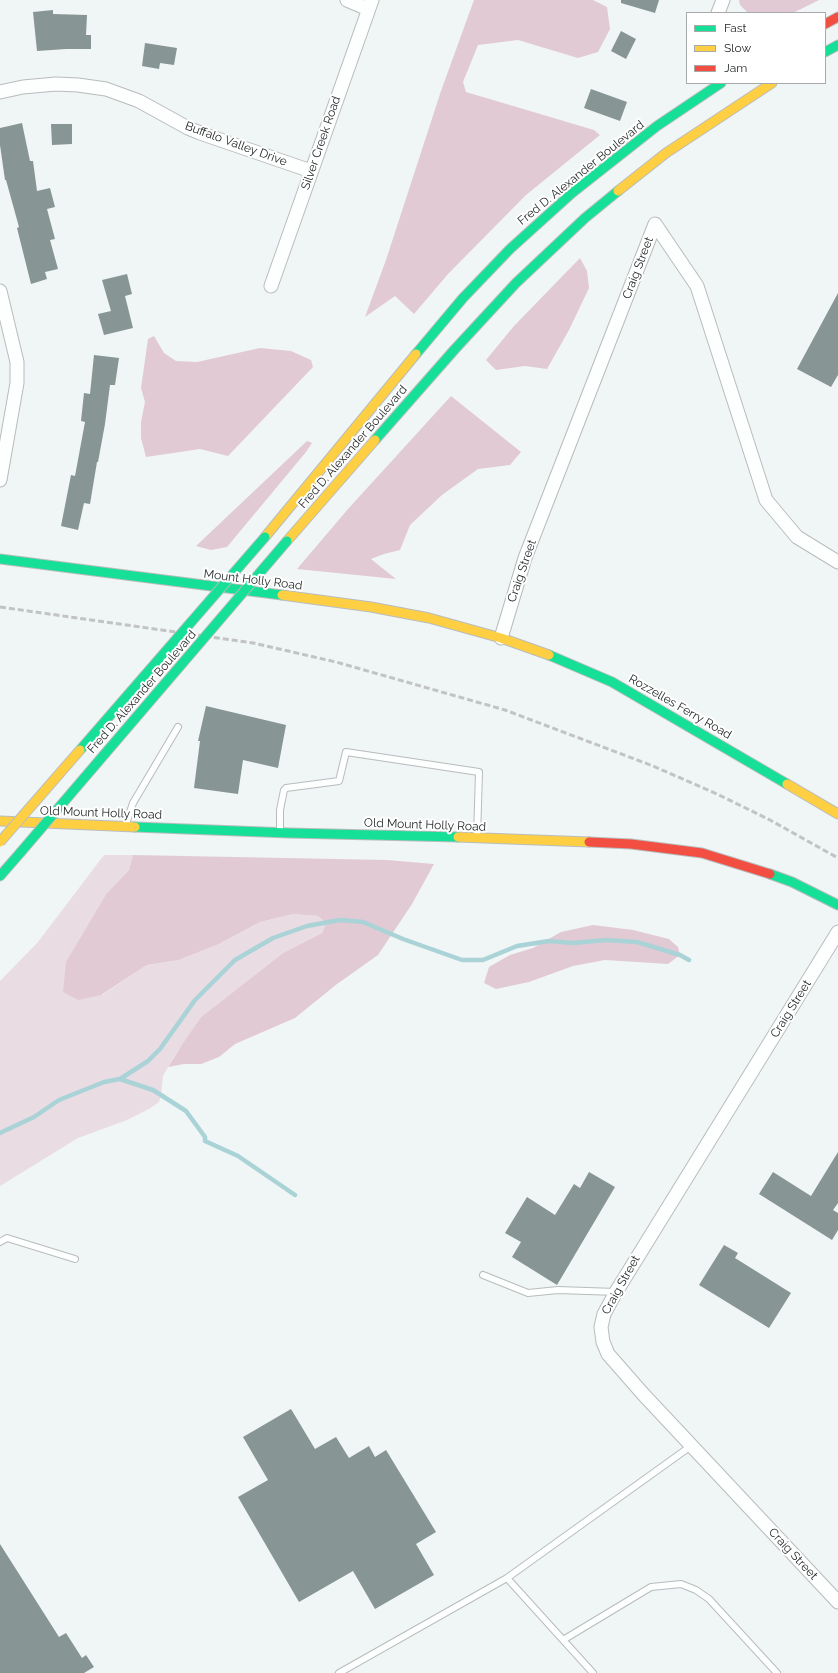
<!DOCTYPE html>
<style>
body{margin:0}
#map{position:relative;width:838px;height:1673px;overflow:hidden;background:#f0f5f5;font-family:Raleway,sans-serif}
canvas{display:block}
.legend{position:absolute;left:686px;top:12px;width:140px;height:72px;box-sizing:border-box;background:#fff;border:1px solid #a8a9a9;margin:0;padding:5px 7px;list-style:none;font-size:12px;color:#252929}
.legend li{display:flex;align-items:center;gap:8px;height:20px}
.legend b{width:20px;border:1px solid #a8a9a9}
</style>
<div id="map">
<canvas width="838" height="1673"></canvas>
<ul class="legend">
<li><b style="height:5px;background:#16e098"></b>Fast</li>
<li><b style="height:5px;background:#ffcf43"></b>Slow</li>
<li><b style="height:5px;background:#f24e42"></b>Jam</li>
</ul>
</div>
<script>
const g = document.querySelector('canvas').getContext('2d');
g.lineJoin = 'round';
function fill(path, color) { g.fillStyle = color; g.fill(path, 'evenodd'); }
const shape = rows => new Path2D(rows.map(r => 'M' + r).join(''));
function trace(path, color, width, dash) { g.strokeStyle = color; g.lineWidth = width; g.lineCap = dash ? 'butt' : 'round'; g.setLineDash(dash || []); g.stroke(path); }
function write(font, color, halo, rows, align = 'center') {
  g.font = font + ' Raleway,sans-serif'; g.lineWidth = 4; g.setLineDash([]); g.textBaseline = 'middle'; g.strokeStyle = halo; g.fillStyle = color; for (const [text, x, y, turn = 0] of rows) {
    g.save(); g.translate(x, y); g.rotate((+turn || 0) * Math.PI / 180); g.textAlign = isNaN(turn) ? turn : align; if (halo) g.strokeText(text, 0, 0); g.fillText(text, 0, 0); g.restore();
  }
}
fill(shape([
 [104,855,133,855,129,870,107,893,102,995,147,965,179,960,219,944,260,922,293,914,318,916,326,923,322,933,283,953,201,1017,173,1058,163,1076,161,1095,159,1102,149,1109,127,1120,78,1138,0,1186,0,981,38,942]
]), '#eadce3');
fill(shape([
 [474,0,593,0,607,7,610,29,598,52,578,58,518,40,478,45,463,82,466,92,594,130,600,135,526,195,448,274,414,314,395,296,365,317,386,260,441,91],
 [739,0,819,0,793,13,748,13,740,5],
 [580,258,587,271,589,288,569,330,547,369,525,366,496,370,486,360,514,326],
 [154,336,164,353,176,361,197,362,260,348,291,351,311,360,313,367,228,456,200,449,146,457,141,438,141,422,145,402,141,388,148,339],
 [451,396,521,452,510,465,478,469,442,495,410,525,400,550,384,554,371,559,396,579,297,569,348,509],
 [307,441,312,443,306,452,227,547,211,550,196,546],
 [133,855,387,860,434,864,412,904,378,955,337,984,295,1018,235,1044,219,1057,201,1064,184,1064,168,1067,183,1043,201,1017,283,953,322,933,326,923,318,916,293,914,260,922,219,944,179,960,147,965,101,995,78,1000,63,992,66,962,107,893,129,870],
 [593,925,633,930,669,939,678,947,680,955,668,964,605,960,573,966,529,982,496,989,484,983,489,967,510,955,533,948,561,932]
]), '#e2cad5');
trace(shape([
 [120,1079,153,1090,186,1111,205,1137,205,1141,238,1156,295,1195],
 [0,1133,34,1117,59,1100,104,1082,120,1079,148,1061,160,1049,195,1000,235,960,273,938,307,926,340,920,363,922,403,939,462,960,483,960,517,946,549,941,573,943,606,940,637,942,680,955,689,960]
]), '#a9d3d6', 4.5);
fill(shape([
 [621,0,659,0,655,13,621,3],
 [53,10,53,14,87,15,86,35,91,35,91,49,66,49,37,51,33,12],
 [621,31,636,39,626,59,611,51],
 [145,43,177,48,174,65,160,63,159,69,142,66],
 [591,89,627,102,620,121,584,108],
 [22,123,30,161,33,161,37,191,50,188,55,207,47,209,55,239,50,240,58,269,45,272,47,279,31,284,17,228,19,227,6,180,5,180,0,145,0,128],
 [51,124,72,124,72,144,52,145],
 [127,274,132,294,125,296,133,328,104,335,98,314,111,311,102,280],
 [838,293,838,375,831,387,797,369],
 [94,355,119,358,115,385,110,385,105,424,98,462,97,462,90,504,84,503,78,530,61,526,71,475,75,476,85,422,81,421,84,393,90,394],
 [206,706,286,725,278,768,243,760,238,794,194,788,200,741,198,741],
 [838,1152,838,1203,833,1210,838,1213,838,1230,832,1240,759,1194,773,1172,811,1196],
 [589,1172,615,1187,557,1285,512,1257,521,1242,505,1233,527,1197,555,1215,574,1184,580,1188],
 [724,1245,738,1253,735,1258,791,1293,769,1328,699,1285],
 [291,1409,315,1449,336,1437,349,1458,369,1446,375,1457,386,1450,436,1532,416,1544,434,1575,375,1609,353,1571,299,1602,238,1497,268,1480,243,1437],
 [0,1544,59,1637,66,1633,82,1658,86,1655,94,1667,84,1673,0,1673]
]), '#879595');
const lane = shape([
 [126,824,133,803,178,727],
 [280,830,280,810,284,790,286,788,339,781,346,752,479,772,477,837],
 [0,1242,7,1238,75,1259],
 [483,1275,528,1293,558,1290,616,1292],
 [507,1578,593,1673],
 [563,1640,651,1587,681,1584,696,1590,709,1599,777,1673],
 [339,1673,507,1578,691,1446]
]);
const street = shape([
 [347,0,368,9],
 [718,13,723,0],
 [0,92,23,87,56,84,78,85,106,89,139,101,188,128,200,133,311,171],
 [271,286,372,0],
 [0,291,17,362,17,383,0,480],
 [501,638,525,558,655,224,697,286,766,500,797,537,838,562],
 [838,932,616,1292,604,1314,601,1327,603,1342,608,1354,643,1394,838,1602]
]);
const fast = shape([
 [825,52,838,45],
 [416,354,463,298,510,249,572,193,657,126,721,83],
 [375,440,455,349,516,283,585,218,618,191],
 [0,559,282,595],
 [549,655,612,682,787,784],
 [135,827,289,833,458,837],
 [770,874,792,882,838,905],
 [0,876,20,853]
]);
const slow = shape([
 [618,191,666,153,772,83],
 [265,537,416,354],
 [287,541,375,440],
 [282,595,371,607,429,618,501,638,549,655],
 [787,784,838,814],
 [0,821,135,827],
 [458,837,589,842]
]);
const jam = shape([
 [825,24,838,17],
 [589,842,631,844,702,853,770,874]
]);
trace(lane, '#b8bcbd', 8);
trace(street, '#b8bcbd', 15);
trace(fast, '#b8bcbd', 11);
trace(slow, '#b8bcbd', 11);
trace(jam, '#b8bcbd', 11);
trace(lane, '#fdfefe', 6);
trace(street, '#fdfefe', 13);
trace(fast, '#16e098', 9);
trace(slow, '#ffcf43', 9);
trace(jam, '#f24e42', 9);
trace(shape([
 [0,607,253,643,336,662,505,710,653,766,717,794,770,820,838,858]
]), '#c2c3c3', 3, [6, 3]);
const fastBridge = shape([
 [80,750,265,537],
 [20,853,287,541]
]);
const slowBridge = shape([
 [0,842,80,750]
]);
trace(fastBridge, '#b8bcbd', 11, []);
trace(slowBridge, '#b8bcbd', 11, []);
trace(fastBridge, '#16e098', 9);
trace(slowBridge, '#ffcf43', 9);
write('12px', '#252929', '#fff', [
 ["Silver Creek Road",321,143,-71],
 ["Buffalo Valley Drive",236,144,20],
 ["Fred D. Alexander Boulevard",581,173,-39],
 ["Craig Street",638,268,-69],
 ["Fred D. Alexander Boulevard",353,447,-49],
 ["Craig Street",522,571,-71],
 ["Mount Holly Road",253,580,7],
 ["Fred D. Alexander Boulevard",142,692,-49],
 ["Rozzelles Ferry Road",680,707,30],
 ["Old Mount Holly Road",101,813,2],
 ["Old Mount Holly Road",425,825,2],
 ["Craig Street",791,1009,-58],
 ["Craig Street",621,1285,-61],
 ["Craig Street",793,1554,47]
]);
</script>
